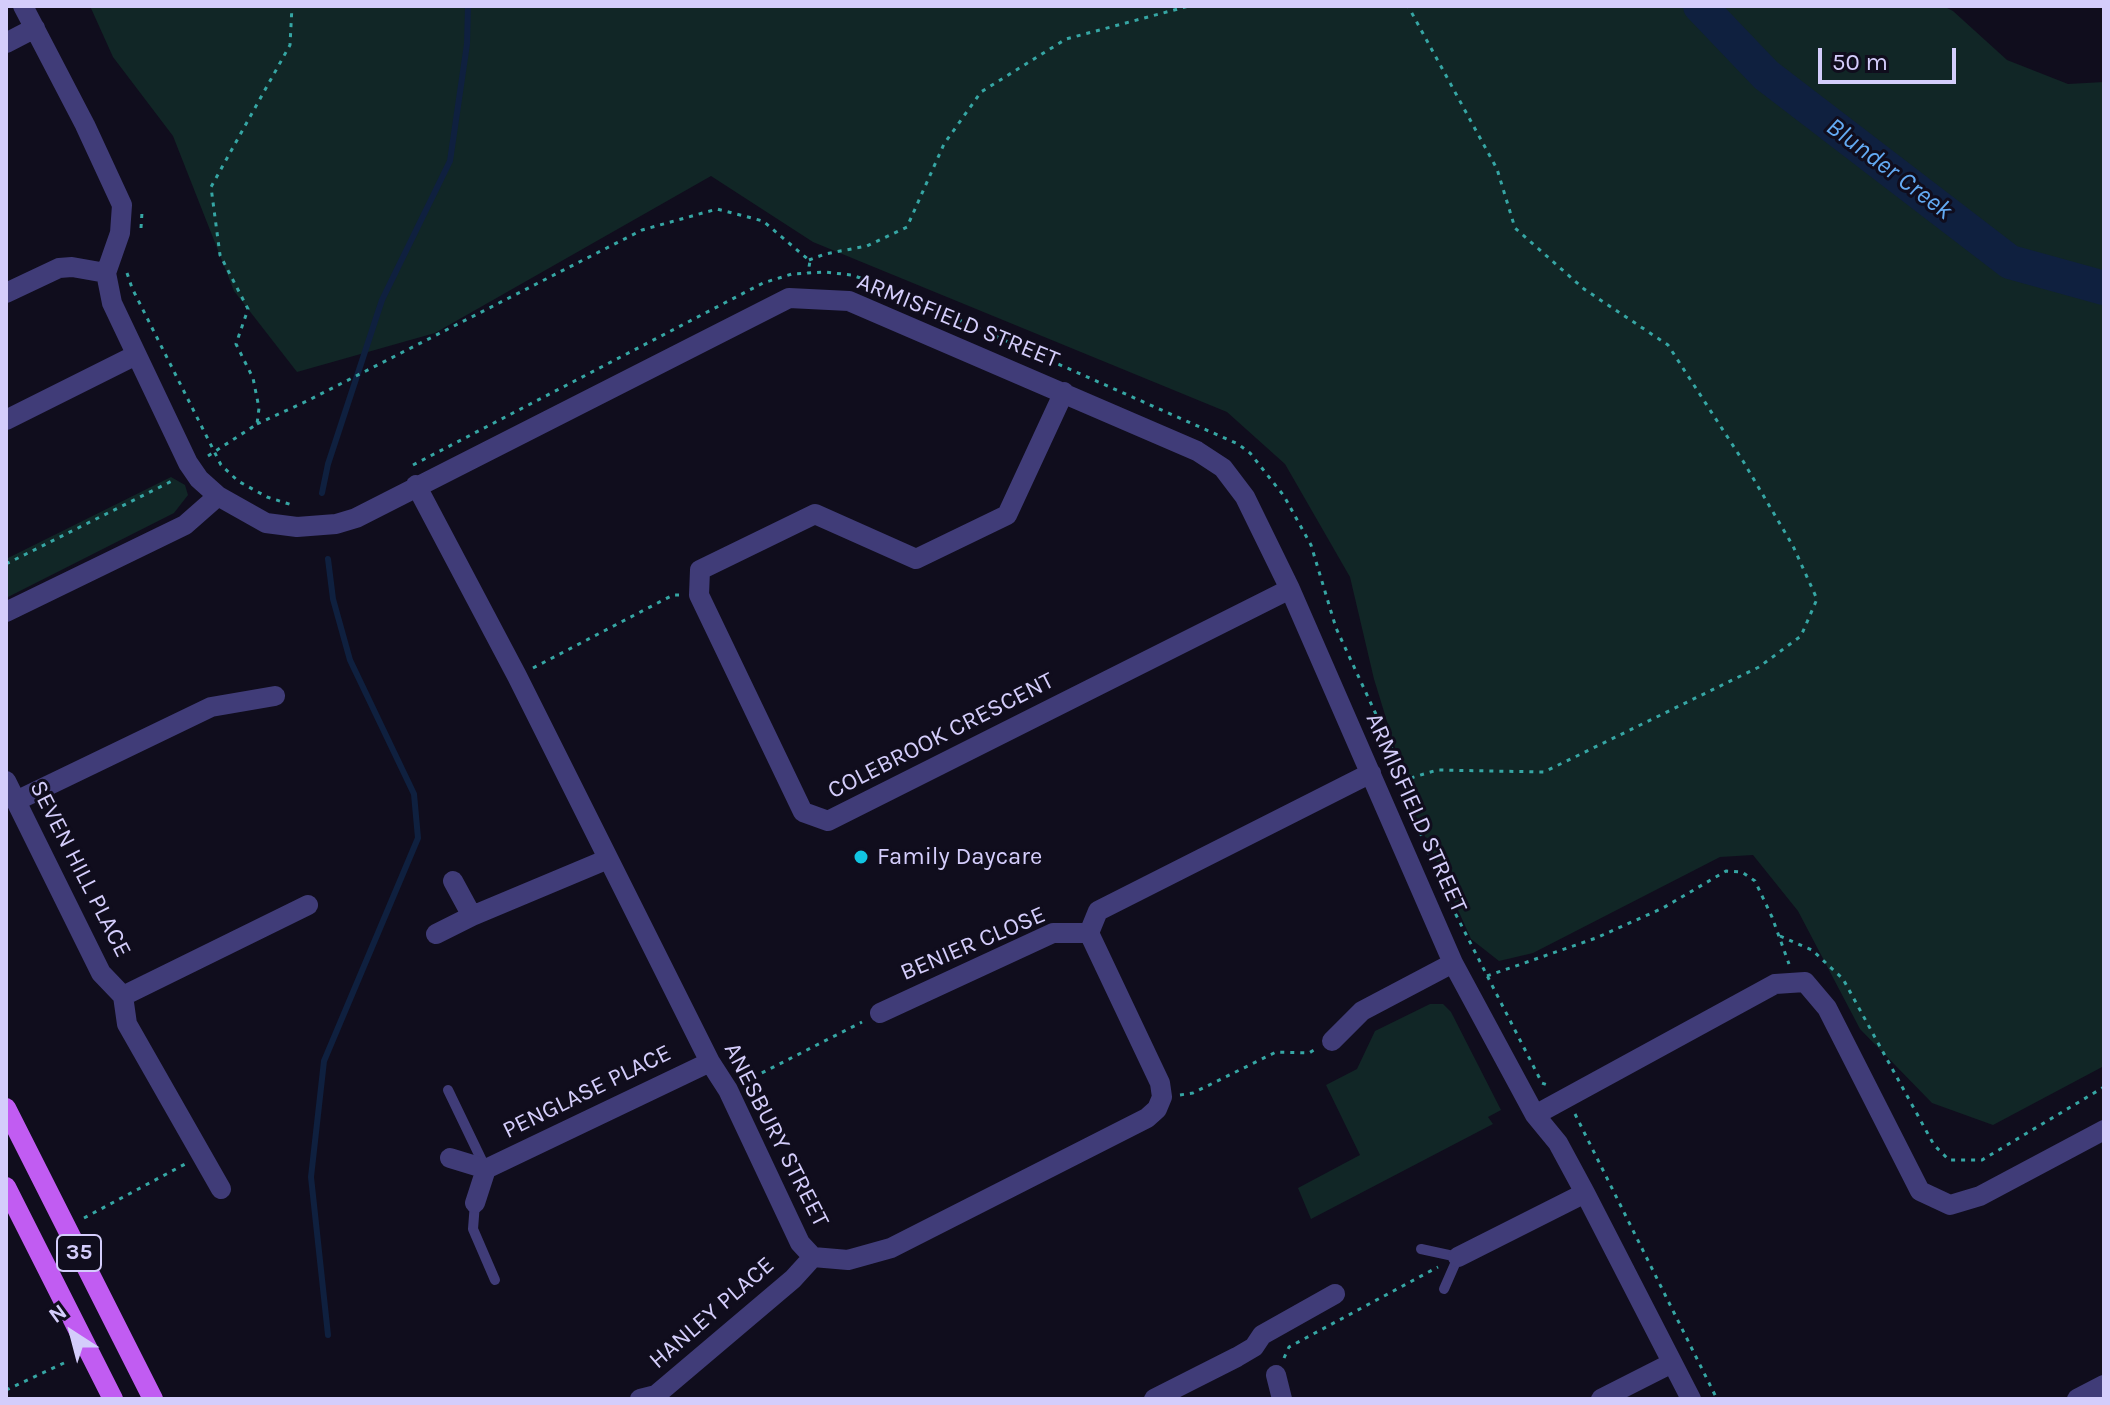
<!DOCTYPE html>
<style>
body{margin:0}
#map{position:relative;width:2110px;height:1405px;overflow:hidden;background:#100d1d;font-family:Karla,sans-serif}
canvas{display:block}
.frame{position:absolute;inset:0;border:8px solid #d4cdfb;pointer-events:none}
.north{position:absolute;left:32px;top:1293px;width:80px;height:80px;-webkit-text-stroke:6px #100d1d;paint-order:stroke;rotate:324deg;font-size:22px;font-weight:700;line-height:32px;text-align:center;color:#d4cdfb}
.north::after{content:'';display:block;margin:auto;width:28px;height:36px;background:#d4cdfb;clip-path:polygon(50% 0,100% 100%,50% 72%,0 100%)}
.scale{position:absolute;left:1818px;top:48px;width:138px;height:36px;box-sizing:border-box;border:4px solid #d4cdfb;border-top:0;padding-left:10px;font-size:24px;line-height:28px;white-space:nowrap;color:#d4cdfb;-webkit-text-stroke:6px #100d1d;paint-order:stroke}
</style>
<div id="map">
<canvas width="2110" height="1405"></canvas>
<div class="frame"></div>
<div class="north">N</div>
<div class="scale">50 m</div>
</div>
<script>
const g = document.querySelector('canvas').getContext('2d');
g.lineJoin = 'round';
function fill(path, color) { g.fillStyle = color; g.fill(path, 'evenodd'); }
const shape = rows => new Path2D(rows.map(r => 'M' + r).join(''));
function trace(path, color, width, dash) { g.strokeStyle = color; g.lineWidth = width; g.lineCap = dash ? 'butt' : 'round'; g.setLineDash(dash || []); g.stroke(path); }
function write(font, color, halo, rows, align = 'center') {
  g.font = font + ' Karla,sans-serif'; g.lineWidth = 6; g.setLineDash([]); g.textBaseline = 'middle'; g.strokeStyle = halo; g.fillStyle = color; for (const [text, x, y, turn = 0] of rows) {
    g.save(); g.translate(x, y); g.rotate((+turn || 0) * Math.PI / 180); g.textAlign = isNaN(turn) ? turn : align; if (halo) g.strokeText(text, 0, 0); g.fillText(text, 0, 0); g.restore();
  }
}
fill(shape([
 [90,6,1943,6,1953,11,2007,60,2068,84,2104,82,2104,1066,1993,1125,1932,1103,1860,1029,1798,911,1753,855,1720,857,1533,953,1499,961,1471,939,1416,816,1374,679,1350,577,1285,464,1227,412,813,242,711,176,435,333,297,372,234,291,173,136,113,57],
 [171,477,185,485,188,495,174,513,6,598,6,559],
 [1430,1004,1443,1004,1451,1012,1501,1110,1488,1117,1493,1124,1311,1219,1298,1188,1360,1155,1326,1085,1357,1069,1375,1031]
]), '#112626');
trace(shape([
 [322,493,328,464,382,300,450,161,467,44,468,6],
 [328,1335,311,1177,324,1061,418,838,414,794,350,660,333,599,328,559]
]), '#0f203f', 6);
trace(shape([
 [1700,6,1766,75,2010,262,2104,288]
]), '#0f203f', 34);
trace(shape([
 [141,228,142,212],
 [809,260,825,254,867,246,907,227,944,144,981,92,1066,39,1189,6],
 [127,273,132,288,221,465,238,481,267,497,292,505],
 [257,424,307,401,642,230,717,209,763,221,810,261,808,273],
 [208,456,257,424,259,408,253,378,236,344,248,309,220,255,211,187,290,45,292,6],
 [413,465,763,283,792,274,825,272,851,275,876,283,1238,444,1250,453,1284,496,1311,545,1336,628,1393,751,1408,803,1429,854],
 [6,564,174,480],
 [533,668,673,595,679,595],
 [1401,781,1437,770,1544,772,1759,667,1801,636,1817,599,1793,546,1743,461,1668,345,1584,289,1515,228,1497,169,1408,6],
 [1451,905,1542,1083,1550,1086],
 [1780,936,1812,950,1843,979,1934,1145,1949,1160,1982,1160,2104,1087],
 [1487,976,1596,938,1663,908,1726,871,1742,872,1755,881,1772,917,1789,964],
 [744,1082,862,1022],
 [1180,1095,1193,1093,1276,1052,1309,1053,1314,1050],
 [1575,1114,1717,1399],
 [84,1218,187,1163],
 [1284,1358,1289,1347,1438,1267],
 [6,1390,64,1363]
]), '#36a6a4', 3, [4, 6]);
trace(shape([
 [448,1090,485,1167],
 [475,1203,473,1229,495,1280],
 [1421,1249,1458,1257,1444,1289]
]), '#403c78', 10);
trace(shape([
 [23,6,85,125,122,205,120,233,106,273,112,303,188,463,199,479,218,496,266,523,297,527,336,524,356,518,789,298,849,301,1197,451,1223,468,1245,497,1290,589,1453,963,1535,1115,1558,1143,1585,1193,1691,1399],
 [6,43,35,28],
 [6,293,59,268,72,267,106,273],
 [1064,392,1007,515,916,559,815,514,700,570,699,595,803,812,828,821,1290,589],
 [6,420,136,355],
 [416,485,517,676,710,1062,728,1090,800,1243,813,1257,848,1260,891,1248,1147,1118,1157,1109,1162,1097,1160,1083,1089,933,1098,911,1371,773],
 [6,612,185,525,218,496],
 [6,781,101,973,123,996,127,1024,221,1189],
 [16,801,211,707,275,696],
 [453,881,472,916,608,859],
 [436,934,472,916],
 [123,996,308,905],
 [880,1013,1053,933,1089,933],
 [1332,1041,1362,1011,1453,963],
 [1535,1115,1775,984,1805,982,1827,1008,1920,1191,1950,1205,1980,1196,2104,1130],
 [450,1158,486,1169,710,1062],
 [475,1203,486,1169],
 [1458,1257,1585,1193],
 [1276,1375,1282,1399],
 [640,1399,656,1395,793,1279,813,1257],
 [1154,1399,1237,1357,1254,1347,1262,1335,1335,1294],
 [1601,1399,1672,1363],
 [2077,1399,2104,1385]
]), '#403c78', 20);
trace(shape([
 [6,1108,153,1399],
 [6,1187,113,1399]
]), '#c15cf2', 20);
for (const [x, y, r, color] of [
 [861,857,8,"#11c5e2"]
]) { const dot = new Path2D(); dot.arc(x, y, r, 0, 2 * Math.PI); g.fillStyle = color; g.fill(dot); trace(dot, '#100d1d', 3); }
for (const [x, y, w] of [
 [79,1253,44]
]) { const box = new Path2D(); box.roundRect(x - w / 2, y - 18, w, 36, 6); g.fillStyle = '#100d1d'; g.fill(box); trace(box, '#d4cdfb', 2); }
write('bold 22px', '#d4cdfb', null, [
 ["35",79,1253]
]);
write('24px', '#d4cdfb', '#100d1d', [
 ["ARMISFIELD STREET",958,321,22],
 ["COLEBROOK CRESCENT",941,736,-27],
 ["ARMISFIELD STREET",1416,813,66],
 ["SEVEN HILL PLACE",80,869,63],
 ["BENIER CLOSE",973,944,-23],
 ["PENGLASE PLACE",587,1092,-26],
 ["ANESBURY STREET",776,1135,63],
 ["HANLEY PLACE",712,1313,-41]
]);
write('24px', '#d4cdfb', '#100d1d', [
 ["Family Daycare",877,857]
], 'left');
write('italic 26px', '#63aaf3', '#100d1d', [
 ["Blunder Creek",1889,169,37]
]);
</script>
